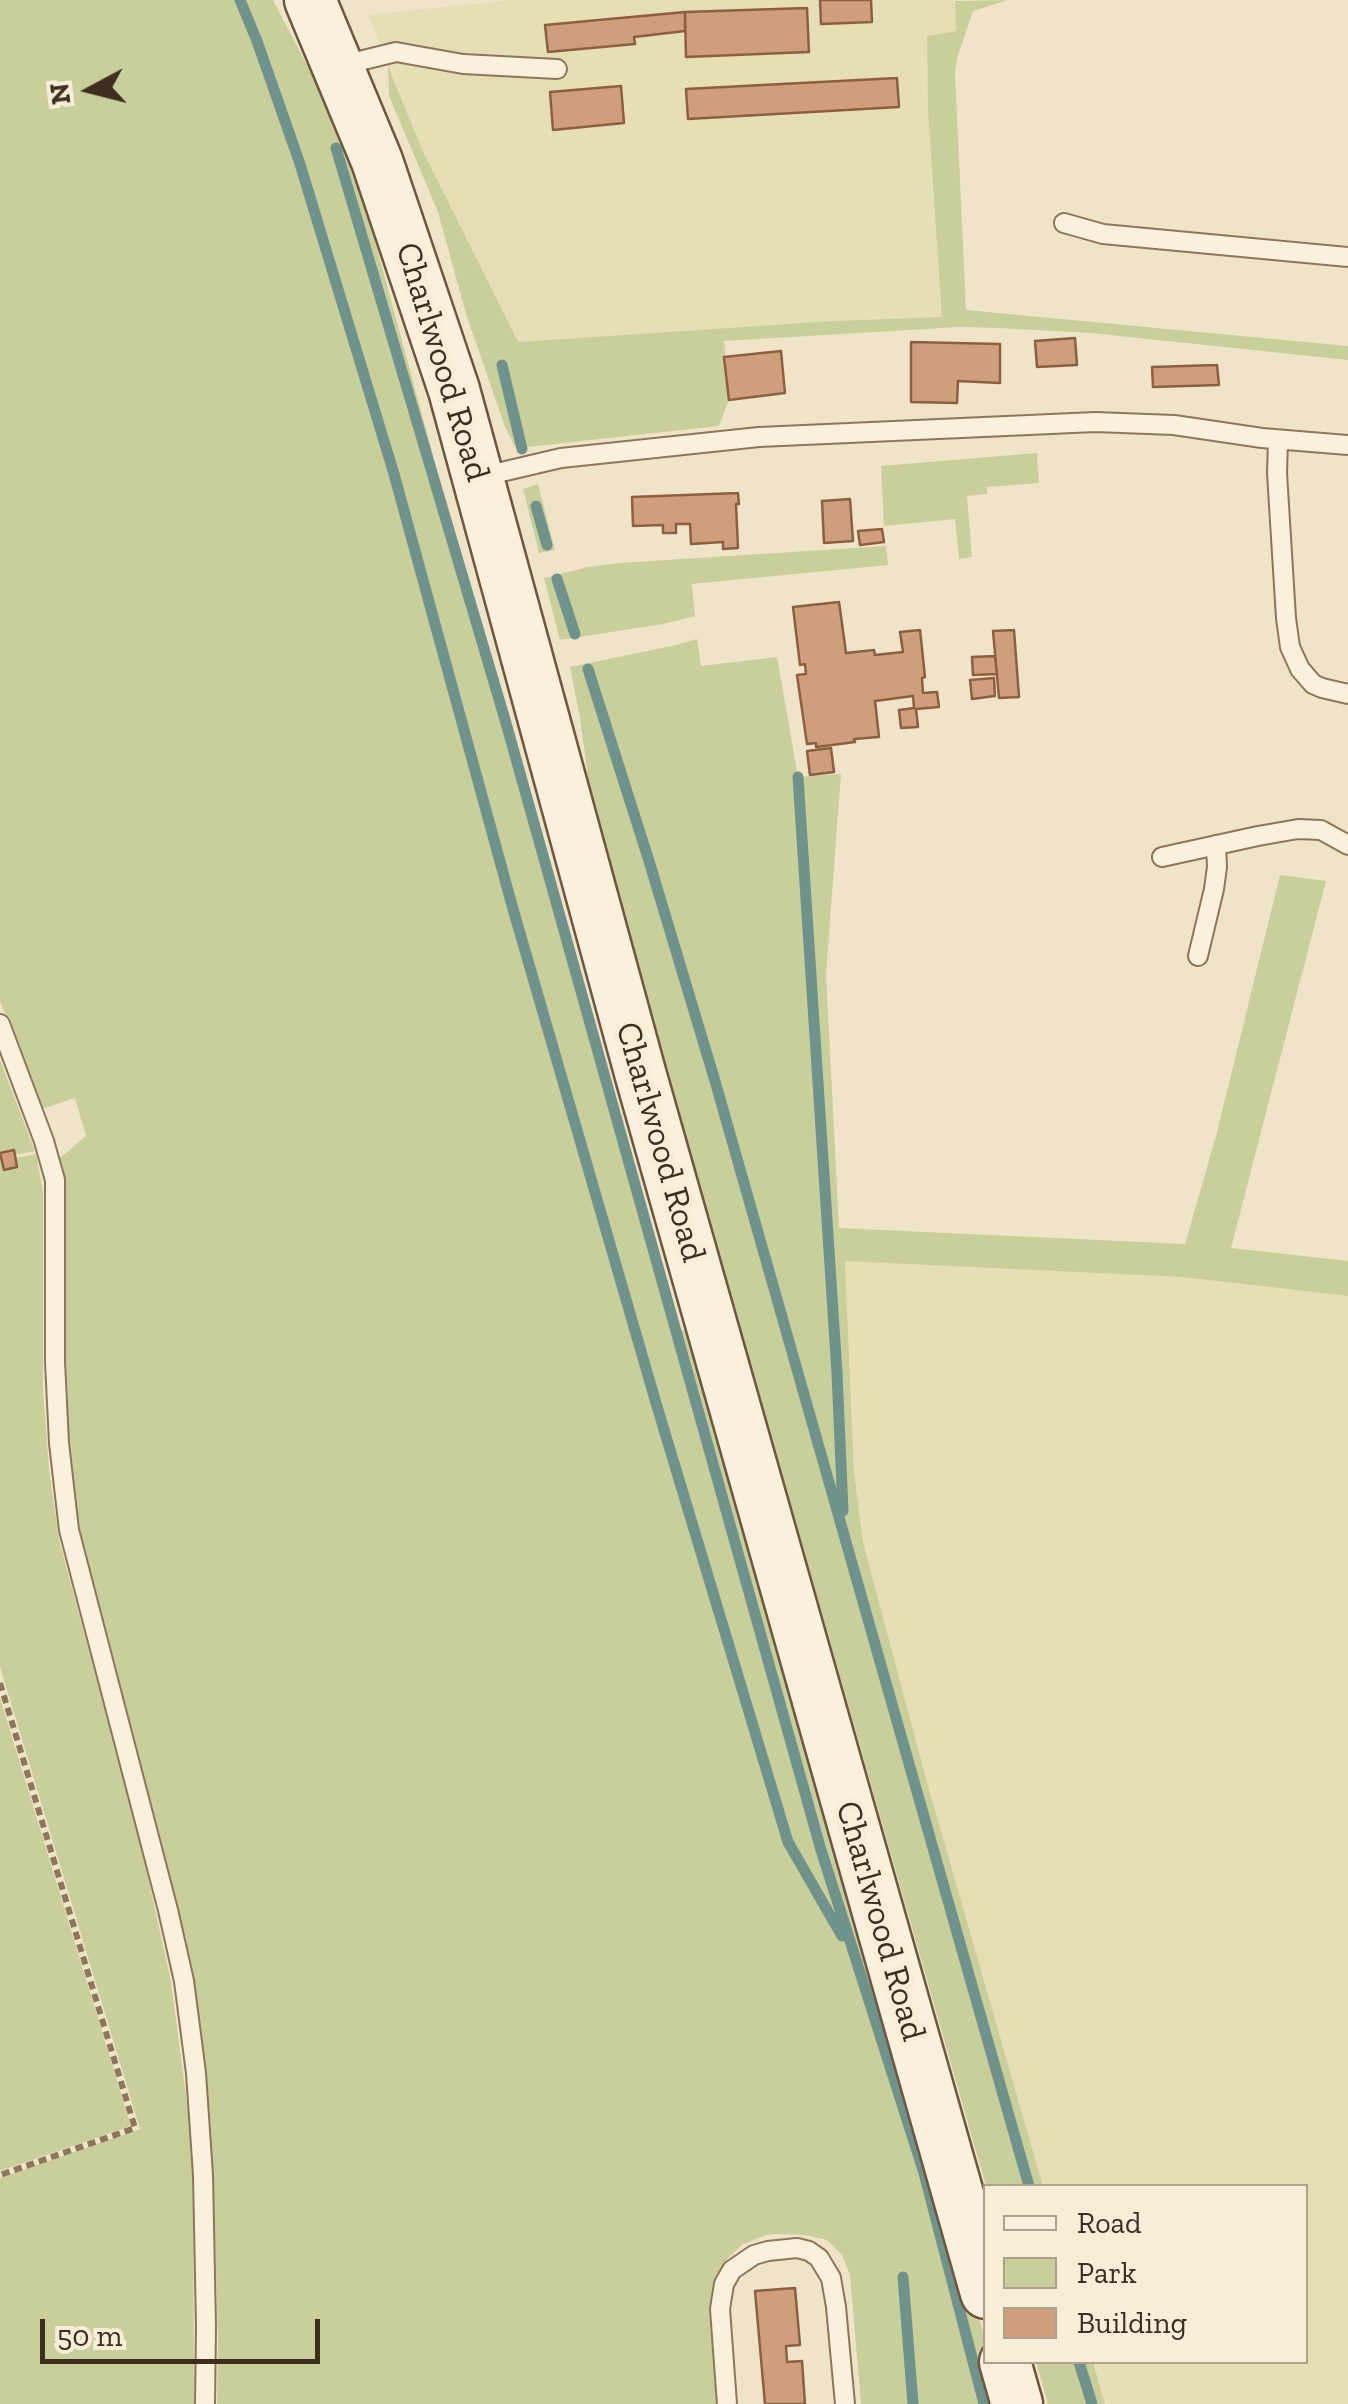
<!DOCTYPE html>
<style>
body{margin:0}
#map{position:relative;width:1348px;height:2404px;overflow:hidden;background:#f0e4c8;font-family:"Zilla Slab",serif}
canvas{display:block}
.legend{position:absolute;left:983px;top:2184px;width:325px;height:180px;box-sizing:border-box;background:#f7eed8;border:2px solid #ada18e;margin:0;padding:12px 18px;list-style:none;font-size:30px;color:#3d2e20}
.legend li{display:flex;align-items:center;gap:20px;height:50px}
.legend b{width:50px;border:2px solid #ada18e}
.north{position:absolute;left:40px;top:40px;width:100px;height:100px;-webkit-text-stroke:8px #f7eed8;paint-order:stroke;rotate:263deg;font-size:28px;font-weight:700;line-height:40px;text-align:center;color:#3d2e20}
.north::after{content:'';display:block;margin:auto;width:35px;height:45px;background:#3d2e20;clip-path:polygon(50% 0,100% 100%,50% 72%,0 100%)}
.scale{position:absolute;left:40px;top:2319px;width:280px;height:45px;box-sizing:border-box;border:5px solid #3d2e20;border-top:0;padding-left:12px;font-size:30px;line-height:35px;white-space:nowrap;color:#3d2e20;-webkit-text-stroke:8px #f7eed8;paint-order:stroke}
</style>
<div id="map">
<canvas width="1348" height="2404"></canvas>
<ul class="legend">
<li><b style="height:12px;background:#faf1dc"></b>Road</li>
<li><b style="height:28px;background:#c9cf9b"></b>Park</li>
<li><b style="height:28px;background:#cf9f7d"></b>Building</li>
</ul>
<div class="north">N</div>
<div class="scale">50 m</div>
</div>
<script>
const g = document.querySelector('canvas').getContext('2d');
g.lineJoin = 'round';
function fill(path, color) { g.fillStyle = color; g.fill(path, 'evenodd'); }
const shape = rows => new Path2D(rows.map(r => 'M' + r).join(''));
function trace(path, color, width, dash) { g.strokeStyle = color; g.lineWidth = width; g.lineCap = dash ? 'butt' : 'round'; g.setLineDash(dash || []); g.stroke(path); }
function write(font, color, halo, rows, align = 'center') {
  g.font = font + ' "Zilla Slab",serif'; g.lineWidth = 10; g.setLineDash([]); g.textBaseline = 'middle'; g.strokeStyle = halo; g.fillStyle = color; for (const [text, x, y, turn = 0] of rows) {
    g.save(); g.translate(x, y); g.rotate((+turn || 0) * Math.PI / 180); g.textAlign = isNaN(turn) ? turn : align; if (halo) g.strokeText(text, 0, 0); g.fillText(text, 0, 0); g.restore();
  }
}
fill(shape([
 [511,0,957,0,955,1,956,31,927,36,928,111,943,317,832,321,517,342,422,149,368,15],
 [845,1260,1182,1277,1348,1296,1348,2404,1105,2404,1093,2362,1306,2362,1306,2186,1043,2186,928,1786,863,1542,854,1472]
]), '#e6deb5');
fill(shape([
 [0,0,273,0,331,111,358,182,379,256,500,702,676,1327,695,1335,702,1347,985,2339,986,2362,1005,2404,861,2404,850,2275,842,2255,827,2240,805,2235,777,2234,766,2235,742,2245,727,2259,718,2277,719,2404,217,2404,218,2339,213,2173,200,2026,182,1927,84,1555,76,1520,69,1453,63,1376,65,1190,60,1158,86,1136,75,1098,42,1109,0,1001],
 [1007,0,973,11,957,58,955,72,966,310,1348,346,1348,360,1091,333,998,328,959,327,724,341,729,400,719,426,518,448,514,445,505,427,466,314,438,212,389,96,388,66,422,149,518,342,832,321,942,317,928,111,927,36,956,31,955,1],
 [1037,453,1039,483,987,487,987,494,967,496,972,557,959,559,955,519,884,526,881,466],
 [538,484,555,550,539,553,523,489],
 [886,546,888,565,692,584,695,616,663,624,560,640,544,578,588,567,619,563],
 [697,639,701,666,777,657,798,777,841,774,826,974,839,1228,1185,1244,1216,1136,1280,875,1326,881,1231,1248,1348,1261,1348,1296,1182,1277,845,1261,854,1472,863,1542,928,1786,1043,2186,986,2186,640,979,589,785,580,717,570,667,676,645],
 [0,1060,35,1151,15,1155,15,1158,36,1154,43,1192,43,1389,49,1469,59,1540,139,1836,171,1982,190,2126,193,2176,194,2404,0,2404,0,2178,140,2129,0,1667],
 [0,1698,131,2126,0,2171],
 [1036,2362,1093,2362,1105,2404,1048,2404]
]), '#c9cf9b');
trace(shape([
 [240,0,257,41,300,164,394,474,513,909,656,1403,788,1842,842,1936],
 [336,148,506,723,821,1850,924,2173,984,2404],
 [502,365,522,449],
 [536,506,547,545],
 [557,579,575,634],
 [588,669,649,861,715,1081,1029,2186],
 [798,777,837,1373,843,1511],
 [903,2277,913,2404],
 [1079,2362,1092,2404]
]), '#6f938a', 11);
const building = shape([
 [820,0,871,0,872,22,821,24,820,0],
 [807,8,809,52,686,57,685,12,807,8],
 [685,12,685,31,634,37,635,44,548,52,545,25,685,12],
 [897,78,899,107,688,119,686,89,897,78],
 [621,86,624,123,553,130,550,92,621,86],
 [1075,338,1077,365,1037,367,1035,341,1075,338],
 [911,342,1000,344,1000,383,958,381,957,403,911,402,911,342],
 [781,351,785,393,729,400,724,357,781,351],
 [1217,365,1219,385,1153,387,1152,367,1217,365],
 [738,493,739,504,736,504,738,548,723,549,723,542,691,544,690,524,676,524,676,533,663,533,663,525,633,526,632,497,738,493],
 [850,499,853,541,824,543,822,501,850,499],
 [882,529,884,542,860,545,858,531,882,529],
 [839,602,846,653,874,650,875,655,903,652,900,632,920,630,925,677,922,678,923,693,937,692,939,707,916,709,918,727,901,728,899,710,914,708,913,696,875,701,879,737,854,739,855,742,840,744,816,747,816,743,807,744,797,675,806,674,805,664,800,665,793,607,839,602],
 [1014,630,1019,697,999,698,993,631,1014,630],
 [995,656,997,674,973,675,972,657,995,656],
 [994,678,995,696,972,699,970,680,994,678],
 [831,748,834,772,810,775,807,751,831,748],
 [14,1150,17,1167,4,1170,0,1153,14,1150],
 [795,2288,800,2345,786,2346,787,2362,802,2361,805,2404,765,2404,755,2291,795,2288]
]);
fill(building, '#cf9f7d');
trace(building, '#8d5f41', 2.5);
const lane = shape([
 [339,66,396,52,463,64,557,69],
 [1064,223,1103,234,1348,257],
 [1278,440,1277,473,1286,618,1290,647,1300,669,1313,684,1322,688,1348,694],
 [480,477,561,458,759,437,1051,424,1095,422,1174,425,1262,438,1348,445],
 [1162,857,1258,836,1298,829,1321,830,1348,845],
 [1198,956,1214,889,1217,867,1216,845],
 [0,1024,44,1141,55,1180,55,1362,59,1443,69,1530,168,1910,184,1981,196,2073,203,2175,206,2327,205,2404],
 [727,2404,720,2309,724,2284,732,2270,754,2255,768,2251,797,2248,809,2251,819,2258,831,2278,836,2307,845,2404]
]);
const secondary = shape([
 [310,0,377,161,454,390,641,1076,986,2293],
 [1005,2362,1017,2404]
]);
trace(lane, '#8d765c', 22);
trace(secondary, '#6f573f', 55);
trace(shape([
 [0,1683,135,2128,0,2175]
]), '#8d765c', 6, [8, 5]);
trace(lane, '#faf1dc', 18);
trace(secondary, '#faf1dc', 50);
write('35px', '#3d2e20', '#f7eed8', [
 ["Charlwood Road",442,362,73],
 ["Charlwood Road",660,1142,74],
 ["Charlwood Road",880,1921,74]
]);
</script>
